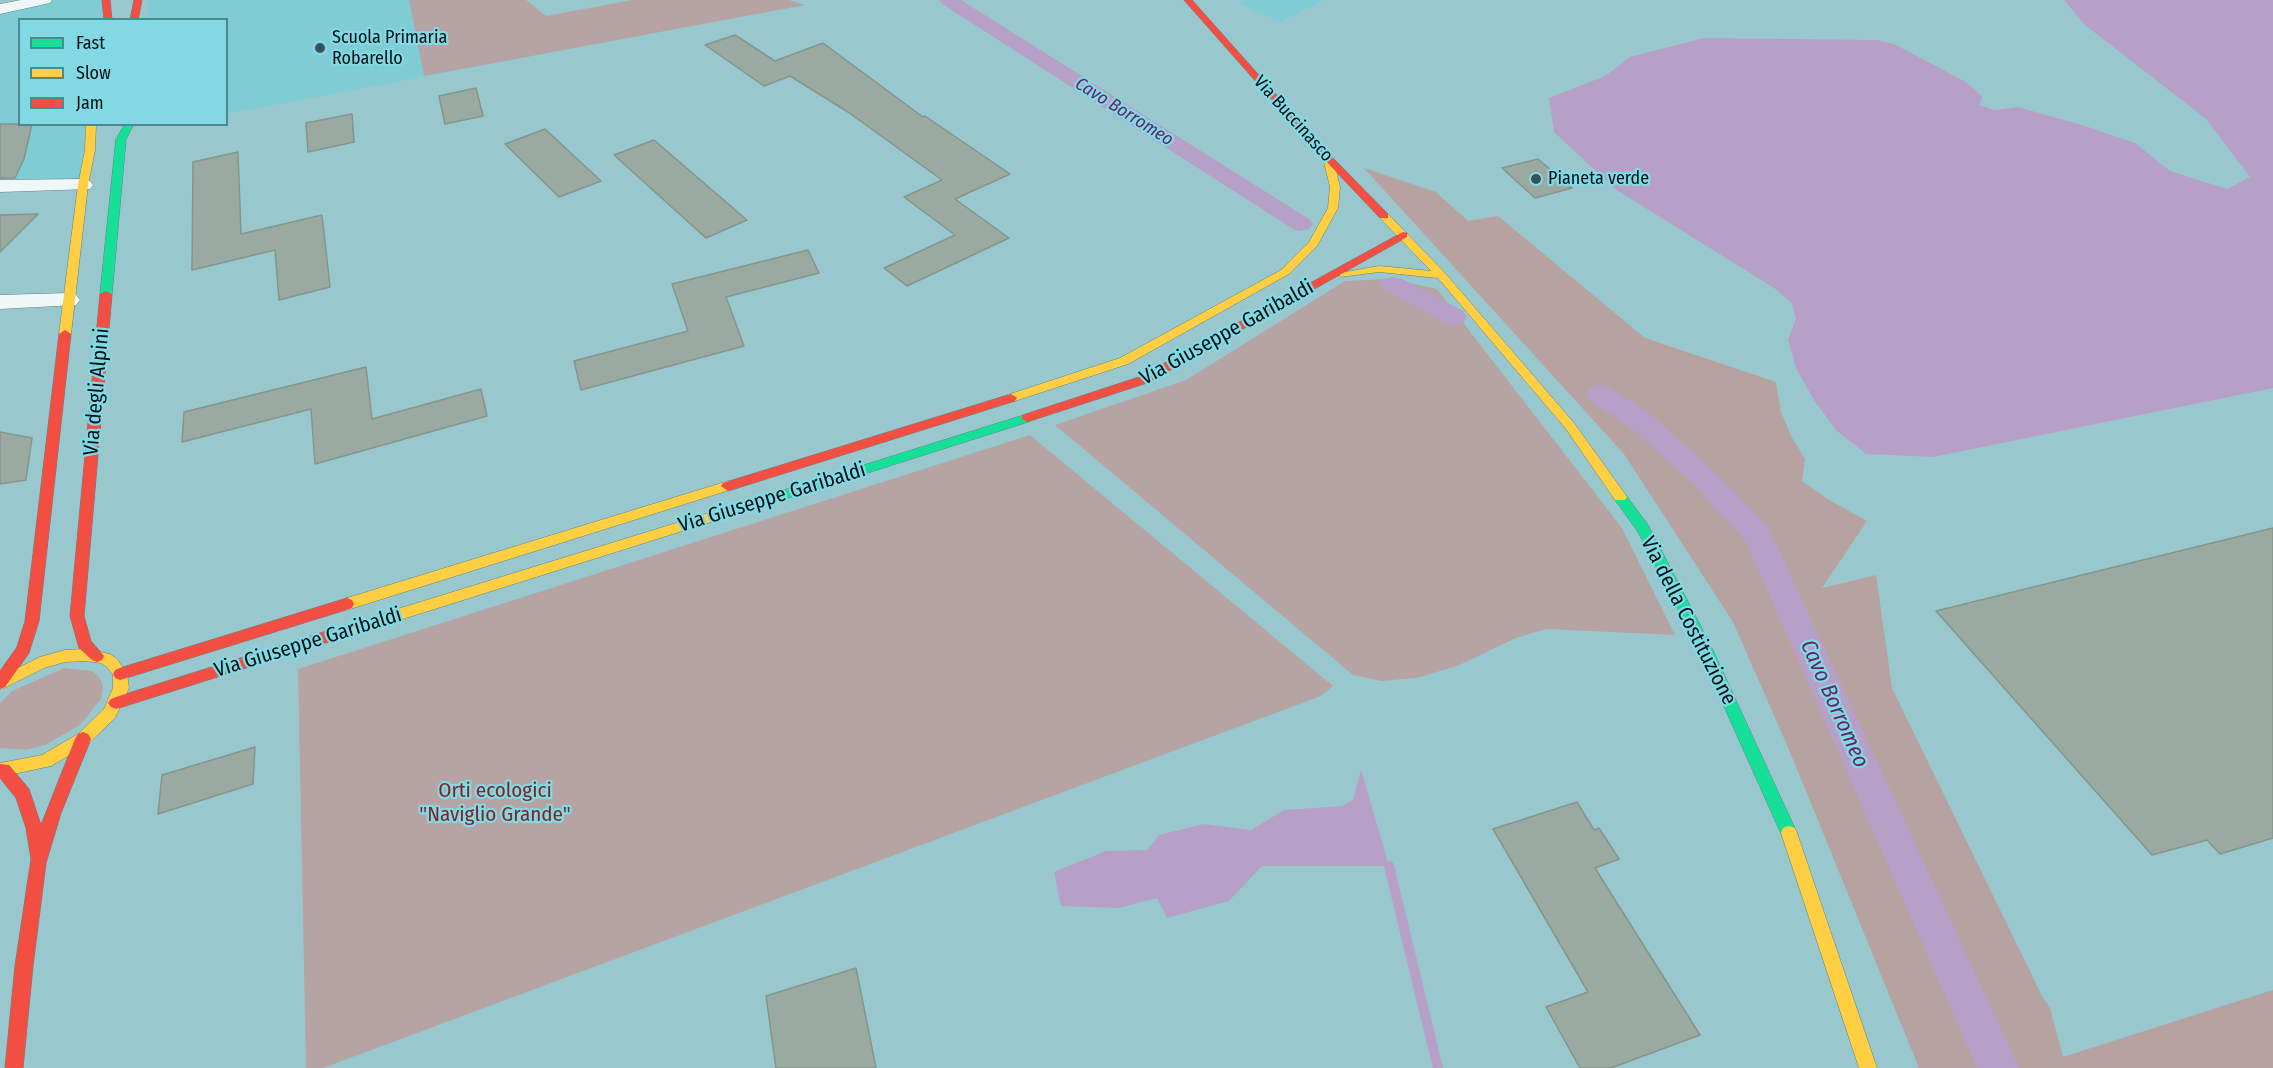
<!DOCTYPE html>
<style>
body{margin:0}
#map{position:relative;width:2273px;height:1068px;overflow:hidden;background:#98c8ce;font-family:"Fira Sans Condensed",sans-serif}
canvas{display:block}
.legend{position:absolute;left:18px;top:18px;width:210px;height:108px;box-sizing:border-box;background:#82d9e4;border:2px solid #4e8992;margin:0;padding:8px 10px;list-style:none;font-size:18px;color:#001216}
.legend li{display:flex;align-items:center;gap:12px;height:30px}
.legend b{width:30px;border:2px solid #4e8992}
</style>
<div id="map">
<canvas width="2273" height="1068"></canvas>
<ul class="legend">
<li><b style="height:8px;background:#16e098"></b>Fast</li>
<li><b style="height:8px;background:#ffcf43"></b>Slow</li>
<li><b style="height:8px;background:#f24e42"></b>Jam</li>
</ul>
</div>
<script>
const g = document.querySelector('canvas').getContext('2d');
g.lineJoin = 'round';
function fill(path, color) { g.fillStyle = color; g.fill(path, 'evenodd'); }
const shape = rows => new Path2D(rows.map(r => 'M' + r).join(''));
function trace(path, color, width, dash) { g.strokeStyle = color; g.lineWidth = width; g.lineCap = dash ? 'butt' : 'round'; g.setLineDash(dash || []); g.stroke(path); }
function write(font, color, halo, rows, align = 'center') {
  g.font = font + ' "Fira Sans Condensed",sans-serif'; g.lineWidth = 4.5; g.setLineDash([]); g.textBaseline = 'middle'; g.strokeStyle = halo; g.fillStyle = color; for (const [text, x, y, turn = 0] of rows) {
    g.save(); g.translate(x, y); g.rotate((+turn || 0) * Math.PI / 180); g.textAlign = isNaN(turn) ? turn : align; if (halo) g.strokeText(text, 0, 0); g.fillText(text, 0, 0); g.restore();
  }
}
fill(shape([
 [47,0,103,0,104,19,20,20,20,124,86,125,80,182,0,183,0,10],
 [149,0,526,0,582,47,227,114,226,20,147,20],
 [1240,0,1324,0,1281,22,1239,4,1242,2]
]), '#7fccd5');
fill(shape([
 [409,0,526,0,546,16,632,0,789,0,805,5,424,76],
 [1389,279,1437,289,1622,528,1675,635,1546,629,1516,638,1457,666,1416,678,1381,681,1353,675,1055,425,1186,380,1345,281],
 [1030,435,1333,686,1321,696,323,1068,306,1068,298,669],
 [64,668,92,671,100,678,103,687,101,699,80,725,45,745,27,750,0,748,0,703,12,691]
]), '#b5a4a3');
fill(shape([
 [1364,168,1436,192,1468,221,1498,216,1645,338,1776,382,1781,412,1791,436,1805,459,1802,481,1829,500,1867,521,1822,588,1876,575,1892,688,2042,996,2050,1008,2063,1057,2273,990,2273,1068,1919,1068,1790,752,1733,622,1624,454]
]), '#b6a2a0');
fill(shape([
 [2064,0,2273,0,2273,388,1933,457,1866,454,1837,431,1815,402,1796,368,1788,340,1796,318,1791,302,1774,288,1615,189,1554,132,1549,98,1605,76,1630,57,1704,38,1877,40,1894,44,1966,82,1982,96,1980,105,1994,110,2018,107,2082,125,2135,143,2170,171,2227,189,2250,177,2206,119,2085,25],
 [1361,769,1389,866,1262,866,1229,901,1167,918,1157,898,1119,908,1061,906,1054,872,1106,851,1147,850,1159,835,1203,824,1251,830,1284,810,1342,806,1353,800]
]), '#b7a0c8');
trace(shape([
 [1389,866,1438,1068]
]), '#b7a0c8', 10);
fill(shape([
 [939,0,961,0,1309,219,1313,224,1309,229,1301,231,1293,229,942,4,939,0],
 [1393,277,1402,279,1463,311,1467,317,1463,323,1454,325,1445,323,1384,289,1381,284,1384,279,1393,277],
 [1599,385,1609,388,1647,411,1717,474,1769,528,2019,1068,1977,1068,1746,542,1697,488,1656,450,1627,425,1589,400,1586,394,1589,388,1599,385]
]), '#b7a0c8');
const building = shape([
 [735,35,775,61,823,43,923,117,925,116,1010,174,955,199,1009,238,907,286,884,268,955,235,904,197,942,180,848,112,790,76,764,86,705,45,735,35],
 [476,88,483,116,445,124,439,96,476,88],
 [352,114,354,142,308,152,306,123,352,114],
 [0,124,32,124,24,159,15,178,0,178,0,124],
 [545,129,601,181,559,197,505,144,545,129],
 [654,140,747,220,706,238,614,155,654,140],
 [238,152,241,234,322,215,330,287,279,300,275,250,192,270,193,162,238,152],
 [1538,159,1572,188,1535,198,1502,168,1538,159],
 [38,214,0,252,0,215,38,214],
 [808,250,819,273,726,297,744,346,581,390,574,361,688,331,672,284,808,250],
 [366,367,372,419,481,389,487,416,315,464,311,409,182,442,184,412,366,367],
 [0,432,32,438,26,480,0,484,0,432],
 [2273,528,2273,838,2220,854,2207,840,2152,855,1936,611,2273,528],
 [255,747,253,784,158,814,162,775,255,747],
 [1577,802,1594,830,1599,828,1619,859,1595,868,1700,1035,1611,1068,1580,1068,1546,1007,1588,992,1493,829,1577,802],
 [856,968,876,1068,776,1068,766,996,856,968]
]);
fill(building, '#9aaaa1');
trace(building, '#84958b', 1.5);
const street = shape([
 [21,0,52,0,50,3,0,14,0,4,21,0],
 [83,179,90,181,93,185,90,189,0,192,0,180,83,179],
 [69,293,76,295,80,300,76,305,0,309,0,295,69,293]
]);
const fast = shape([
 [125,124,134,124,126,139,112,294,106,297,100,294,116,139,125,124],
 [1027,414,1033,418,1031,421,741,513,734,508,736,505,1027,414],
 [1620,492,1625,494,1648,525,1710,644,1797,833,1795,838,1789,840,1783,838,1696,644,1638,532,1613,497,1620,492]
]);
const slow = shape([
 [86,124,96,124,95,150,88,185,71,334,65,338,59,334,78,185,85,150,86,124],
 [1328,155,1333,158,1340,187,1338,208,1317,246,1289,274,1128,364,1015,401,1007,401,1005,398,1007,395,1120,358,1281,270,1309,242,1328,208,1330,187,1323,158,1328,155],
 [1384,213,1388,214,1445,273,1574,423,1625,494,1627,497,1625,500,1615,500,1566,429,1438,278,1379,272,1340,277,1340,273,1379,266,1431,271,1380,218,1379,216,1384,213],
 [728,481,735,486,733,489,347,610,342,608,340,604,342,600,347,598,728,481],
 [741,503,746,505,748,508,746,511,336,640,331,638,329,634,331,630,336,628,741,503],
 [85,649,110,654,117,659,127,674,129,688,115,718,88,744,51,766,0,777,0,763,42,755,78,734,104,709,113,688,113,675,107,667,101,663,85,661,65,662,44,668,2,689,0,688,0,677,40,657,65,650,85,649],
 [1789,826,1795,828,1797,833,1877,1068,1859,1068,1781,833,1783,828,1789,826]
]);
const jam = shape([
 [102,0,110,0,112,20,104,20,102,0],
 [134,0,142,0,138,20,130,20,134,0],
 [1184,0,1192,0,1331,156,1388,214,1388,218,1380,218,1325,160,1184,0],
 [1403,232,1407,233,1407,237,1147,383,1027,422,1021,418,1023,415,1139,377,1403,232],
 [106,291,112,294,84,616,91,641,104,656,102,660,97,662,92,660,79,648,70,616,100,294,106,291],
 [65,330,71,334,39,621,29,653,5,687,0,689,0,671,17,647,25,621,59,334,65,330],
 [1011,394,1017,398,1015,401,728,491,721,486,723,483,1011,394],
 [347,598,352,600,354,604,352,608,120,680,115,678,113,674,115,670,120,668,347,598],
 [336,628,341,630,343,634,341,638,116,709,111,707,108,703,111,699,116,697,336,628],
 [83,732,88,734,91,739,61,813,46,863,33,966,23,1068,5,1068,15,966,31,859,26,828,16,798,0,778,0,764,9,765,29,789,41,825,75,739,78,734,83,732]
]);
trace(street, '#5e8285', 1);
trace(fast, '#5e8285', 1);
trace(slow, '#5e8285', 1);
trace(jam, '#5e8285', 1);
fill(street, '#f0f7f8');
fill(fast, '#16e098');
fill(slow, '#ffcf43');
fill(jam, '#f24e42');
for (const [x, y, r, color] of [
 [320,48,6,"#355256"],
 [1536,179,6,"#355256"]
]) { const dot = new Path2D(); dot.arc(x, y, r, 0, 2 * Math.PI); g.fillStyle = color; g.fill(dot); trace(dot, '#82d9e4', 2); }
write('18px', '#001216', '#82d9e4', [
 ["Scuola Primaria",332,38],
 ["Robarello",332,59],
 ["Pianeta verde",1548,179]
], 'left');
write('italic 18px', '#632467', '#82d9e4', [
 ["Cavo Borromeo",1124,112,32]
]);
write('18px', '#001216', '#82d9e4', [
 ["Via Buccinasco",1293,119,48]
]);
write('21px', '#001216', '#82d9e4', [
 ["Via Giuseppe Garibaldi",1227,333,-29],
 ["Via degli Alpini",97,392,-85],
 ["Via Giuseppe Garibaldi",772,498,-17],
 ["Via della Costituzione",1688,621,63],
 ["Via Giuseppe Garibaldi",308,643,-17]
]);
write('21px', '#802423', '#82d9e4', [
 ["Orti ecologici",495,791],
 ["\"Naviglio Grande\"",495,815]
]);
write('italic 22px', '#632467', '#82d9e4', [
 ["Cavo Borromeo",1834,704,66]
]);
</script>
